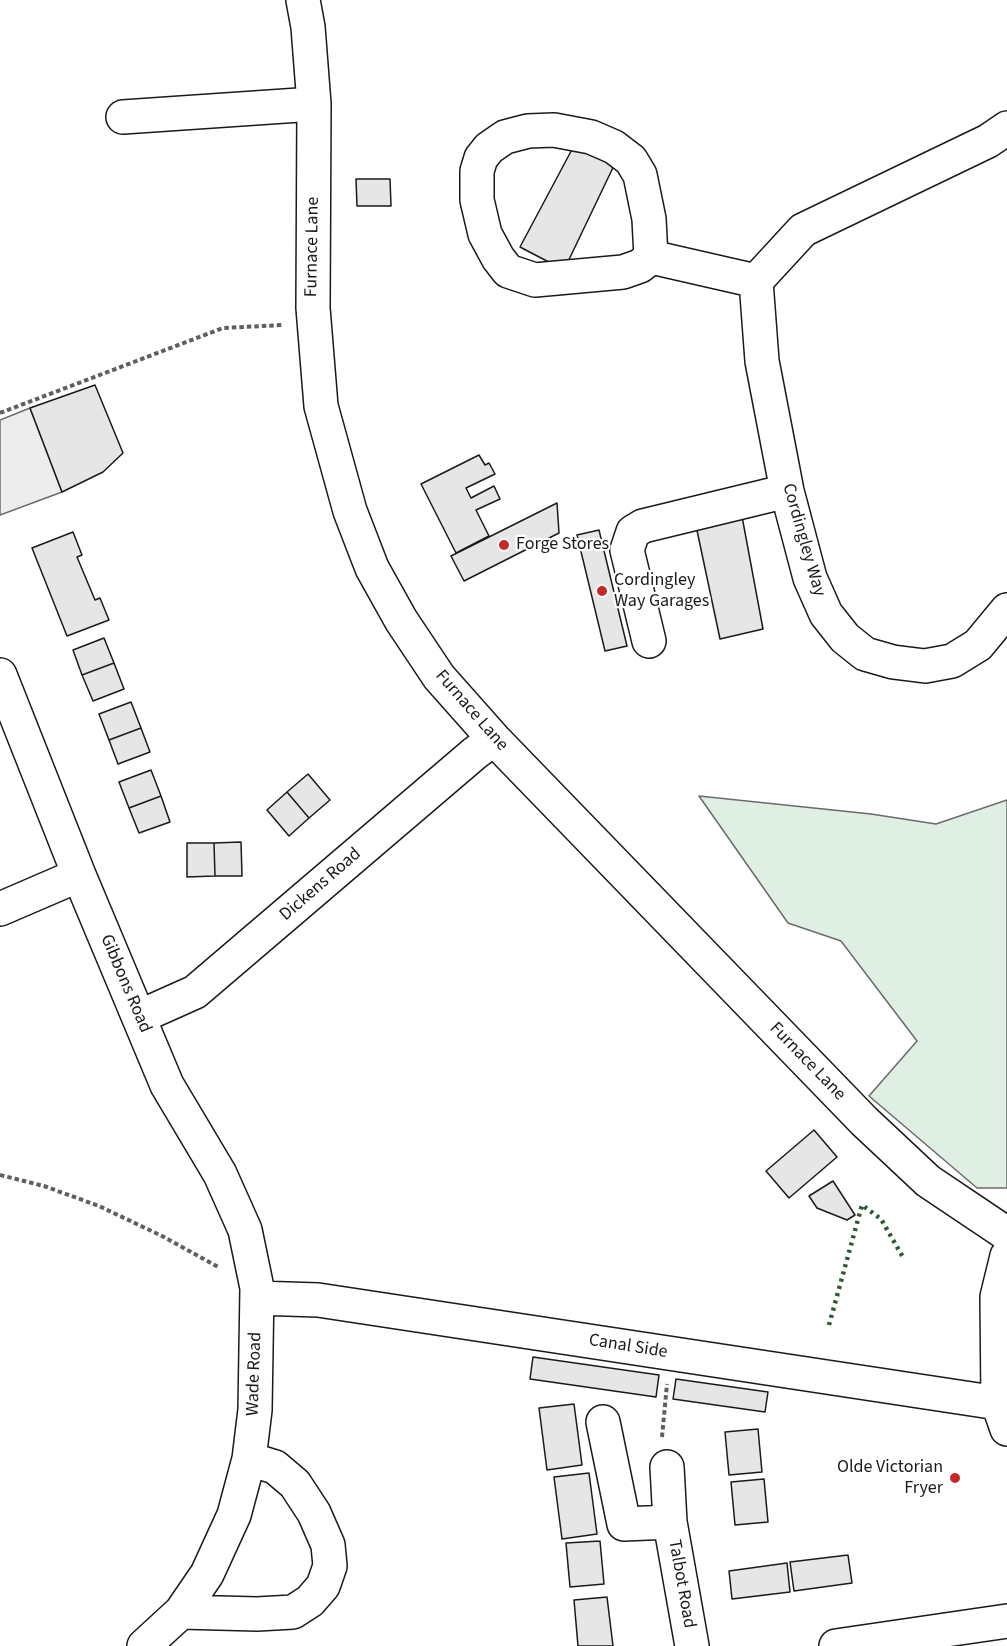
<!DOCTYPE html>
<style>
body{margin:0}
canvas{display:block;background:#fff}
</style>
<canvas width="1007" height="1646"></canvas>
<script>
const g = document.querySelector('canvas').getContext('2d');
g.lineJoin = 'round';
function fill(path, color) { g.fillStyle = color; g.fill(path, 'evenodd'); }
const shape = rows => new Path2D(rows.map(r => 'M' + r).join(''));
function trace(path, color, width, dash) { g.strokeStyle = color; g.lineWidth = width; g.lineCap = dash ? 'butt' : 'round'; g.setLineDash(dash || []); g.stroke(path); }
function write(font, color, halo, rows, align = 'center') {
  g.font = font + ' "Source Sans 3",sans-serif'; g.lineWidth = 4.5; g.setLineDash([]); g.textBaseline = 'middle'; g.strokeStyle = halo; g.fillStyle = color; for (const [text, x, y, turn = 0] of rows) {
    g.save(); g.translate(x, y); g.rotate((+turn || 0) * Math.PI / 180); g.textAlign = isNaN(turn) ? turn : align; if (halo) g.strokeText(text, 0, 0); g.fillText(text, 0, 0); g.restore();
  }
}
const green = shape([
 [699,796,871,814,936,824,1007,800,1007,1188,977,1188,869,1096,917,1041,841,941,788,923,699,796]
]);
fill(green, '#e0efe3');
trace(green, '#6a6a6a', 1.5);
const parking = shape([
 [30,408,62,492,0,515,0,420,30,408]
]);
fill(parking, '#ededed');
trace(parking, '#6a6a6a', 1.5);
const building = shape([
 [577,140,619,155,564,270,520,247,577,140],
 [356,179,390,179,391,206,357,206,356,179],
 [95,385,123,453,103,472,62,492,30,408,95,385],
 [479,455,485,465,489,463,495,474,466,488,471,498,494,486,500,499,476,510,489,536,456,553,421,484,479,455],
 [557,503,559,533,464,581,451,556,557,503],
 [741,511,763,629,720,639,695,521,741,511],
 [599,530,627,646,605,651,577,535,599,530],
 [73,532,82,555,77,557,95,600,100,598,109,620,67,636,32,548,73,532],
 [104,638,114,663,82,675,73,650,104,638],
 [114,663,124,689,93,701,82,675,114,663],
 [131,702,141,728,109,740,99,714,131,702],
 [141,728,150,752,118,764,109,740,141,728],
 [151,770,161,796,129,808,119,782,151,770],
 [308,774,330,800,309,818,287,792,308,774],
 [287,792,309,818,289,836,267,810,287,792],
 [161,796,170,822,139,833,129,808,161,796],
 [241,842,242,876,215,876,214,843,241,842],
 [187,843,214,843,215,876,187,877,187,843],
 [814,1130,837,1157,789,1198,766,1171,814,1130],
 [833,1181,855,1215,847,1220,817,1208,809,1196,833,1181],
 [533,1357,659,1375,656,1397,530,1379,533,1357],
 [676,1379,768,1392,765,1412,673,1399,676,1379],
 [574,1404,582,1465,547,1470,539,1408,574,1404],
 [758,1429,762,1472,729,1475,725,1432,758,1429],
 [589,1473,597,1534,562,1539,554,1477,589,1473],
 [764,1479,768,1522,735,1525,731,1482,764,1479],
 [600,1541,604,1584,570,1587,566,1543,600,1541],
 [848,1555,852,1583,794,1591,790,1562,848,1555],
 [787,1563,790,1592,732,1599,729,1571,787,1563],
 [607,1597,613,1646,578,1646,574,1600,607,1597]
]);
fill(building, '#e6e6e6');
trace(building, '#1a1a1a', 1.5);
const minor = shape([
 [303,0,308,27,314,104,313,308,321,406,350,511,372,568,401,620,439,677,494,739,864,1121,928,1181,1007,1234],
 [123,117,314,104],
 [1007,128,988,141,803,230,756,281,762,361,787,491,810,578,826,614,845,638,865,654,893,662,925,666,952,661,978,645,1007,610],
 [554,130,591,137,614,147,631,160,640,175,649,219,651,257,640,266,623,272,535,280,508,271,498,258,485,234,477,200,477,171,481,158,489,148,505,137,528,131,554,130],
 [651,257,756,281],
 [649,641,627,550,633,532,643,526,787,491],
 [0,675,79,875,167,1085,220,1174,245,1230,257,1288,255,1410,249,1459,234,1515,207,1574,181,1612,144,1646],
 [0,909,79,875],
 [139,1017,195,992,475,753,494,739],
 [1007,1256,997,1297,998,1403,1007,1429],
 [257,1298,318,1300,998,1403],
 [603,1422,624,1524,670,1522],
 [667,1467,670,1522,692,1646],
 [181,1612,257,1614,293,1612,310,1601,323,1586,330,1566,328,1545,314,1513,295,1484,275,1467,249,1459],
 [836,1646,1007,1621]
]);
trace(minor, '#1a1a1a', 36);
trace(shape([
 [0,413,223,328,283,325],
 [0,1175,44,1186,99,1206,162,1236,220,1268],
 [662,1437,667,1384]
]), '#5f5f5f', 4, [4.5, 3]);
trace(minor, '#fff', 33);
trace(shape([
 [829,1325,862,1205,881,1219,904,1259]
]), '#2b5a34', 4.5, [3, 4.5]);
for (const [x, y, r, color] of [
 [504,545,6,"#c62828"],
 [602,591,6,"#c62828"],
 [955,1478,6,"#c62828"]
]) { const dot = new Path2D(); dot.arc(x, y, r, 0, 2 * Math.PI); g.fillStyle = color; g.fill(dot); trace(dot, '#fff', 2); }
write('18px', '#1a1a1a', '#fff', [
 ["Furnace Lane",313,247,-89],
 ["Cordingley Way",803,540,74],
 ["Furnace Lane",471,711,49],
 ["Dickens Road",321,885,-41],
 ["Gibbons Road",125,984,67],
 ["Furnace Lane",807,1062,46],
 ["Canal Side",628,1347,9],
 ["Wade Road",255,1374,-88],
 ["Talbot Road",681,1584,80]
]);
write('18px', '#1a1a1a', '#fff', [
 ["Forge Stores",516,545],
 ["Cordingley",614,581],
 ["Way Garages",614,602],
 ["Olde Victorian",943,1468,"right"],
 ["Fryer",943,1489,"right"]
], 'left');
</script>
